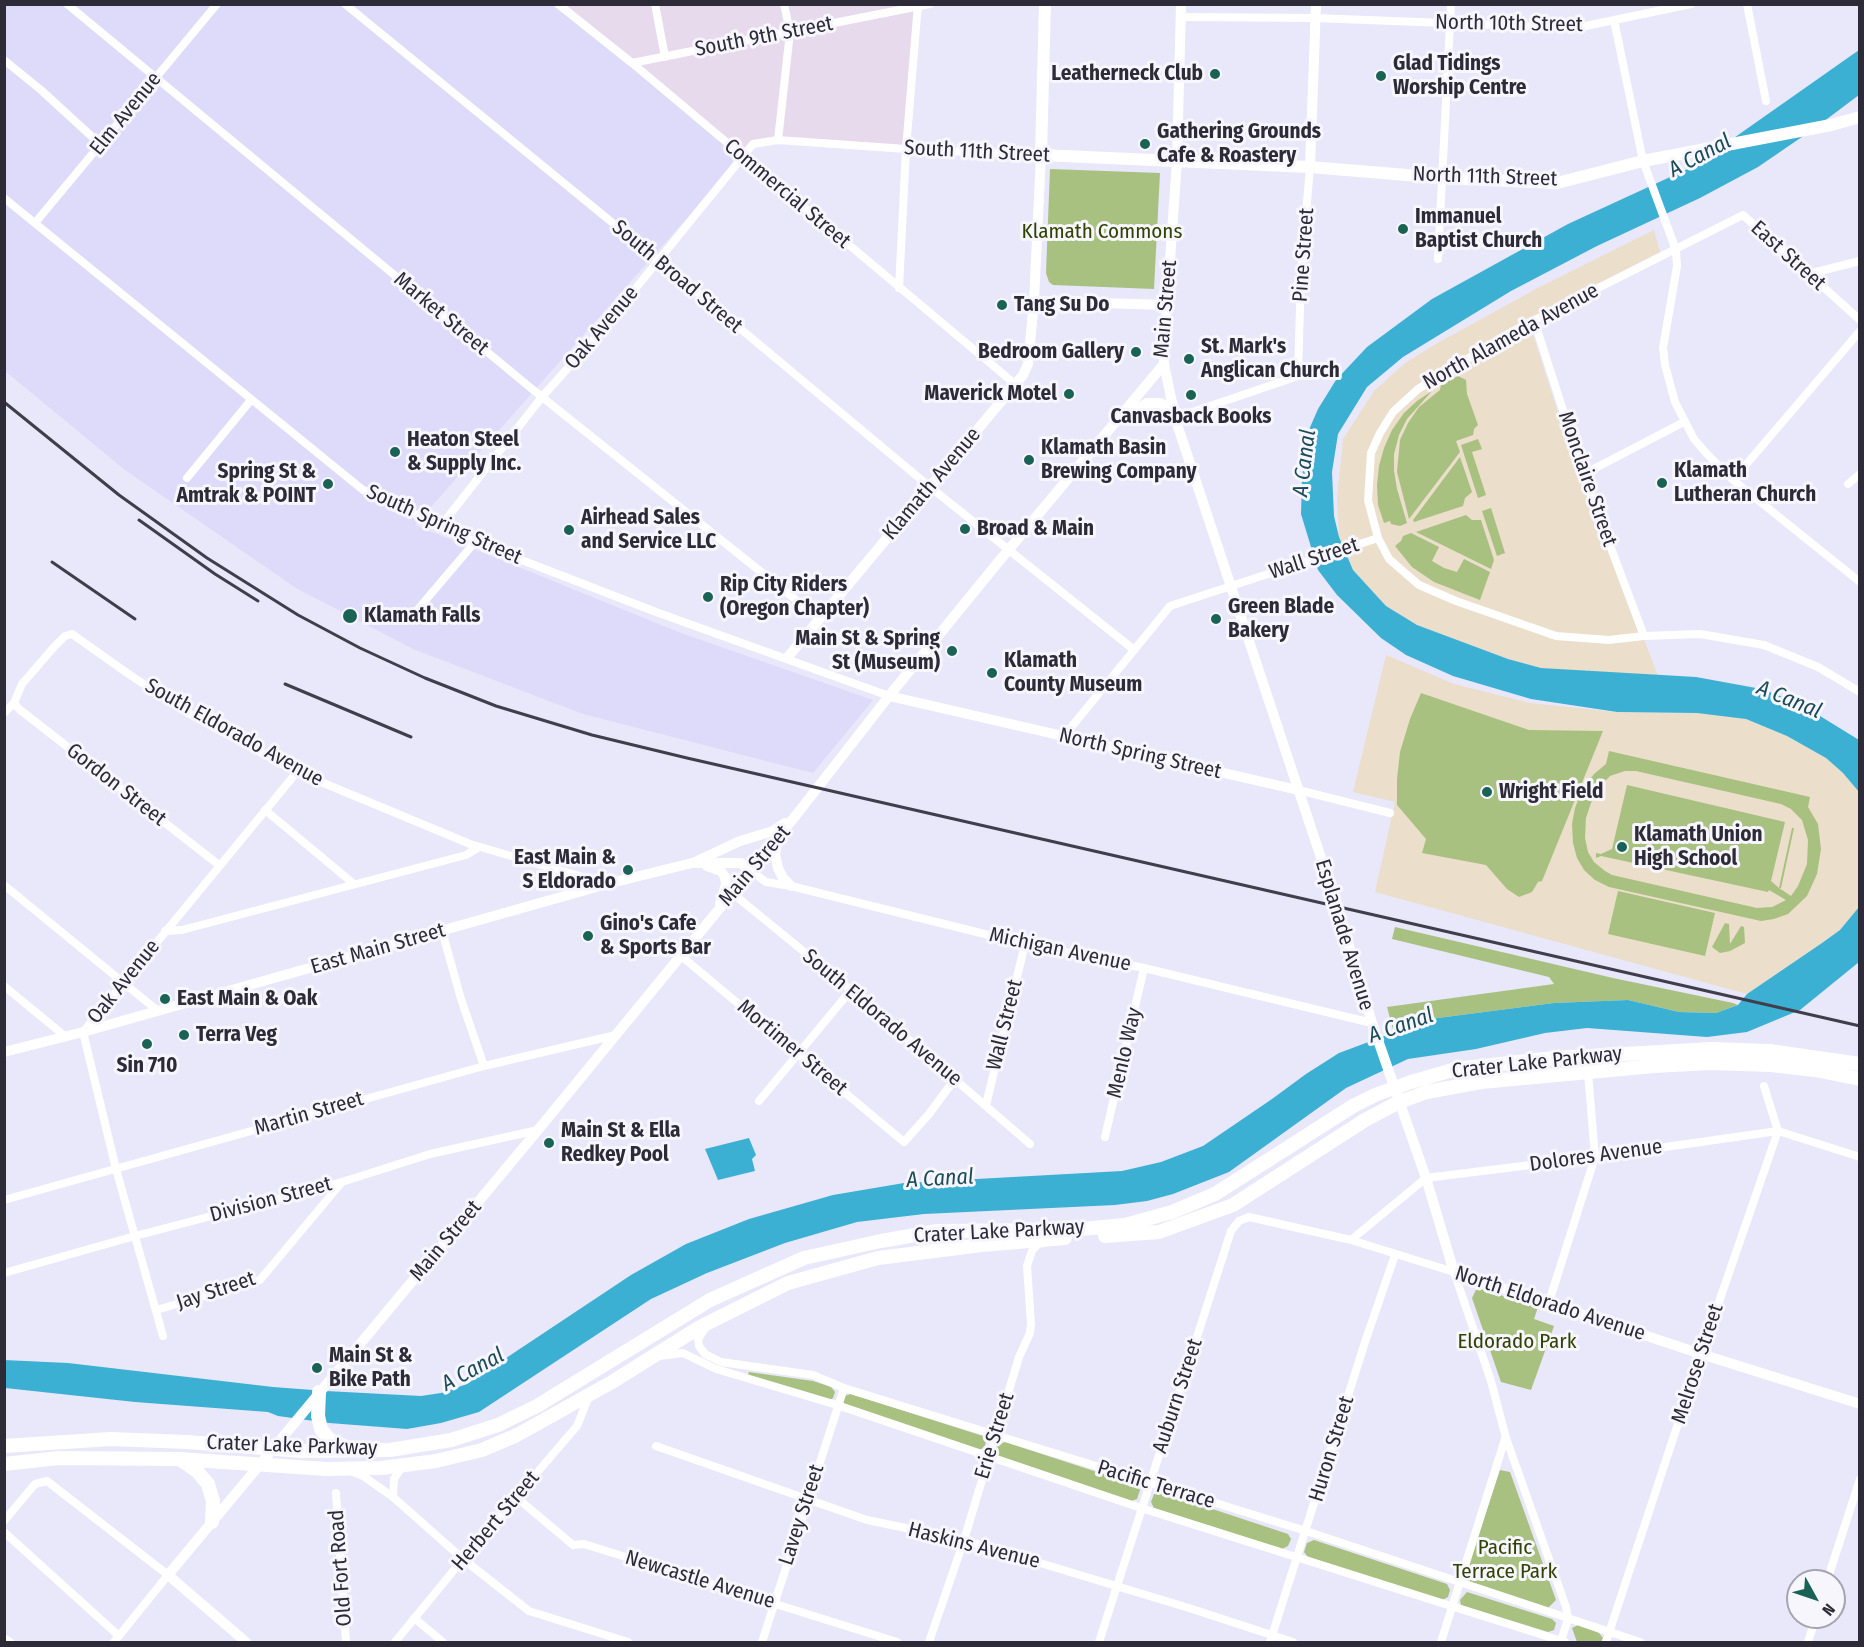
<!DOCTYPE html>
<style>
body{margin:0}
#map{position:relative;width:1864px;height:1647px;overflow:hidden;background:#e9e7fa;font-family:"Fira Sans Condensed",sans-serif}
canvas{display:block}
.frame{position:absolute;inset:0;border:6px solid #2d2b37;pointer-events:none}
.north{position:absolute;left:1786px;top:1569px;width:60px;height:60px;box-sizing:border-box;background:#f7f6fd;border:2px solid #a6a5ae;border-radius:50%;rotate:130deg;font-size:16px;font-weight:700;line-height:24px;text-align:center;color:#2d2b37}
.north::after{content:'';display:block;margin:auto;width:21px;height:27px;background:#1b6256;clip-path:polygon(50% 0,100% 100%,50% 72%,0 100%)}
</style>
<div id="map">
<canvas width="1864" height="1647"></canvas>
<div class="frame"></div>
<div class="north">N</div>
</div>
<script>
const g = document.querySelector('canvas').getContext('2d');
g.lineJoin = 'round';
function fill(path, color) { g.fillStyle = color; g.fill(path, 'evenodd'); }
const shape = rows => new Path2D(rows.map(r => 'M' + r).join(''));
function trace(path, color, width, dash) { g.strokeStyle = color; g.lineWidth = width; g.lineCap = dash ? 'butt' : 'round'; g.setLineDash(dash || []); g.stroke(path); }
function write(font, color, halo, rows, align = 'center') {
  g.font = font + ' "Fira Sans Condensed",sans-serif'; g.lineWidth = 6; g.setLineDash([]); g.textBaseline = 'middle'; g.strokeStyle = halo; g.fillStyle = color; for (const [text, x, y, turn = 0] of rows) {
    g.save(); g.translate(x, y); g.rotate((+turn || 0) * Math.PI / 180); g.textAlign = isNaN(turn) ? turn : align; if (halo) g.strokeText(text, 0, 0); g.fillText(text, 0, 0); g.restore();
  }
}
fill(shape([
 [558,5,929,5,919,7,906,149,778,140,753,144,742,156]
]), '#e8daed');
fill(shape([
 [4,5,557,5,742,156,415,525,681,633,873,700,813,773,583,714,413,649,296,588,125,470,5,371]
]), '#dedaf9');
fill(shape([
 [1654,230,1660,252,1528,319,1559,416,1658,676,1541,668,1508,659,1417,625,1386,606,1353,570,1339,537,1337,498,1343,439,1374,391,1404,364,1434,345,1536,289],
 [1386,655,1454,684,1530,703,1617,712,1697,713,1725,715,1745,719,1787,736,1826,758,1843,773,1859,792,1859,907,1840,930,1822,943,1747,994,1375,892,1395,802,1353,792]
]), '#ebdeca');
fill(shape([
 [1050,169,1160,173,1154,289,1053,285,1049,282,1046,273],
 [1458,376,1466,380,1467,394,1478,425,1474,429,1473,435,1456,441,1460,452,1409,519,1397,472,1400,440,1408,423,1419,407,1440,390,1441,385],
 [1432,391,1407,419,1399,435,1394,454,1394,471,1397,489,1407,523,1400,526,1391,524,1390,521,1384,523,1378,505,1377,485,1379,466,1384,448,1392,430,1404,413,1417,401],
 [1478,439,1482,449,1472,452,1486,495,1478,498,1461,445],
 [1460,457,1472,492,1465,498,1463,506,1414,522,1413,520],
 [1491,508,1505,553,1497,556,1482,511],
 [1466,515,1472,520,1481,520,1494,560,1491,569,1416,532],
 [1411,533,1439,547,1432,561,1444,568,1457,572,1464,559,1490,572,1480,600,1434,582,1412,567,1395,546,1401,541,1403,536],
 [1421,693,1529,730,1603,731,1542,881,1538,882,1532,892,1519,897,1507,889,1486,865,1422,853,1426,839,1397,805,1397,779,1400,752,1410,719],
 [1609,751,1810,797,1808,807,1818,824,1821,849,1817,874,1807,896,1788,914,1774,919,1761,921,1609,887,1595,880,1584,870,1577,858,1573,843,1572,824,1575,808,1582,790,1594,774,1606,764],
 [1625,771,1636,771,1781,804,1791,809,1802,820,1808,840,1807,864,1798,886,1791,896,1779,888,1781,888,1794,828,1792,828,1779,888,1771,881,1785,822,1627,785,1612,849,1601,854,1596,853,1596,858,1601,856,1768,892,1769,890,1786,900,1772,907,1757,908,1612,875,1605,871,1594,862,1588,852,1585,838,1586,818,1592,800,1600,786,1610,776],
 [1618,891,1715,913,1705,956,1608,934],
 [1725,923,1729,924,1730,944,1741,926,1744,927,1745,943,1730,951,1720,953,1712,947],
 [1395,927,1613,978,1733,1003,1738,1005,1716,1013,1679,1012,1628,1000,1554,1003,1430,1019,1394,1033,1387,1007,1554,984,1549,977,1392,939],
 [1481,1289,1538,1307,1534,1319,1554,1326,1531,1390,1501,1382,1472,1298,1476,1290],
 [749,1372,813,1381,831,1387,835,1392,833,1398,829,1401,748,1375],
 [851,1394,983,1436,986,1442,984,1448,978,1450,842,1403,844,1396],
 [1005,1442,1137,1485,1140,1490,1137,1499,1131,1501,999,1459,995,1452,997,1445],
 [1500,1470,1510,1472,1556,1600,1548,1608,1463,1582],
 [1161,1492,1288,1534,1291,1539,1288,1546,1282,1549,1154,1508,1151,1502,1154,1494],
 [1314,1540,1447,1584,1450,1590,1448,1597,1442,1600,1308,1557,1304,1552,1307,1543],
 [1467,1592,1552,1619,1556,1623,1554,1630,1548,1632,1461,1605,1460,1600],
 [1578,1625,1599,1633,1603,1638,1601,1642,1577,1642,1572,1628]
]), '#a8c180');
fill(shape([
 [1859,50,1859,95,1815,128,1758,167,1700,198,1597,246,1511,291,1403,357,1367,387,1338,434,1332,472,1334,516,1339,537,1353,570,1386,606,1417,625,1508,659,1541,668,1696,677,1756,688,1776,694,1812,711,1859,740,1859,792,1843,773,1826,758,1787,736,1746,719,1697,713,1617,712,1531,699,1453,676,1406,655,1381,638,1337,595,1318,570,1301,514,1302,478,1308,432,1318,409,1336,380,1367,347,1432,299,1568,224,1694,166],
 [1859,907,1859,962,1800,1010,1747,1032,1707,1037,1587,1028,1545,1033,1476,1049,1408,1059,1346,1088,1229,1172,1173,1194,1147,1201,1115,1205,924,1214,857,1222,785,1243,707,1273,651,1299,479,1412,441,1423,407,1429,329,1423,278,1416,268,1412,135,1402,5,1388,4,1360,68,1363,273,1387,326,1391,421,1396,441,1393,467,1384,631,1275,686,1244,749,1219,833,1195,904,1183,1122,1171,1161,1162,1203,1146,1272,1099,1306,1074,1339,1053,1430,1019,1554,1003,1628,1000,1679,1012,1716,1013,1738,1005,1747,994,1822,943,1840,930],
 [749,1138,756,1155,752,1159,755,1171,718,1180,705,1149]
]), '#3cb0d3');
trace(shape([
 [67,4,532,389,820,619],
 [345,4,658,260,930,487,1133,649],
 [558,4,632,63,1015,384],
 [655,4,665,57],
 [1747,4,1766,101],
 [1181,17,1315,18,1576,28,1691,4],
 [1614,20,1643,161,1676,250,1677,266,1663,348,1665,365,1675,402,1694,439,1707,454,1733,480,1860,582],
 [4,60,41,90,101,145],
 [632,63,930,4],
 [778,140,906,149,1041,155],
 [4,198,363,490,475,542,656,612,889,696],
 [35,223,217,4],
 [1438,259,1451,4],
 [1808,274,1860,261],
 [899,288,906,149,918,4],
 [1534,320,1585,479,1644,636],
 [1860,320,1743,215,1513,331,1418,389,1393,412,1380,433,1371,453,1368,500,1378,538,1389,559,1419,585,1456,601,1556,636,1609,640,1644,636,1700,634,1764,645,1818,667,1860,692],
 [1175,418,1298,376,1301,272,1310,167],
 [1584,474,1684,422],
 [187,478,251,400],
 [1733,480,1860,331],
 [1848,484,1860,474],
 [440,527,542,397,601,331,753,144,778,140,790,32,784,4],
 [413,615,475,542],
 [14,703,19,709,219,865],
 [4,713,14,703,22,684,54,647,65,636,72,634,130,675,188,713,297,772,470,844,607,884],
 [1064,736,1170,606,1378,538],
 [1298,790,1390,813],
 [265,810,354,884],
 [751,871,766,882,791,886,1025,944,1144,968,1372,1023],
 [4,885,158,1011],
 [732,893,851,990,1030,1144],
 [165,931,182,930,466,855,479,847],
 [442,931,461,999,484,1066],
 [680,955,904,1142,929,1114,955,1079],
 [4,986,66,1037],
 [759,1101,851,990],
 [986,1105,1025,944],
 [1105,1137,1144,968],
 [4,1200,484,1066,616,1035],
 [1351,1240,1426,1178,1595,1157,1778,1131,1860,1157],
 [4,1273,135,1236,342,1182,430,1154,538,1130],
 [1549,1302,1595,1157,1588,1072],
 [156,1310,260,1280,342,1182],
 [707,1325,698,1339,699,1346,705,1354,721,1362,813,1375,844,1388,1306,1531,1640,1642],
 [163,1336,116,1169,83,1032,297,772],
 [659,1356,683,1353,716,1369,837,1405,1141,1508,1565,1642],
 [656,1446,867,1520,964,1540,1189,1608,1293,1642],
 [353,1472,363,1476,393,1497,463,1559,529,1611,628,1642],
 [336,1493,346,1642],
 [393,1497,394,1479,403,1465],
 [516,1497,573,1545,584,1544,897,1642],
 [4,1521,35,1484,47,1481,168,1575,114,1642],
 [4,1532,119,1636],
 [1827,1581,1860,1479],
 [414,1618,443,1642],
 [4,1638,10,1642],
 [395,1642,463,1559,577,1426,590,1394],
 [762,1642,844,1388],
 [929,1642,964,1540,1019,1357,1030,1333,1031,1324,1027,1266,1032,1251,1038,1244,1043,1243],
 [1099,1642,1231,1231,1239,1221,1249,1217,1351,1240,1454,1272,1491,1381,1506,1438,1566,1607,1568,1619,1561,1641],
 [1270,1642,1365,1342,1395,1255],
 [1441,1642,1505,1439],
 [1606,1642,1701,1354,1778,1131,1764,1086],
 [1808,1642,1816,1617]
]), '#fff', 8);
trace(shape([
 [1310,167,1316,4],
 [1034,301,1168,305],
 [1174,412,1164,364,1164,345,1177,161,1181,4],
 [1124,418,1147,403,1161,403,1174,412],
 [1175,418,1339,912,1372,1023,1426,1178,1454,1272,1701,1354,1860,1404],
 [787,658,1023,375,1028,364,1034,301,1041,155],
 [889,696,1298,790],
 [778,840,775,854,778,868,783,878,791,886],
 [695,862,740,841,773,831,785,823],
 [707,866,721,871,725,877,726,884,720,904],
 [4,1052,83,1032,607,884,692,863,741,863,751,871],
 [246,1642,168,1575,538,1130,797,814,889,696,1000,560,1164,364]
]), '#fff', 10);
trace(shape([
 [1045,4,1041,155,1310,167,1443,178,1557,183,1643,161,1831,125,1860,117],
 [1174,412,1175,418]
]), '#fff', 12);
trace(shape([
 [1105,1236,1159,1232,1233,1205,1365,1120,1399,1102,1427,1092,1481,1082,1654,1066,1710,1063,1771,1065,1815,1070,1860,1079],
 [319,1392,318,1416,321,1429,329,1439,348,1448],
 [4,1446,111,1439,187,1442,302,1451,390,1450,451,1440,498,1425,537,1406,710,1300,804,1258,881,1241,938,1231,1071,1230,1125,1225,1172,1212,1215,1194,1353,1106,1375,1095,1411,1082,1456,1069,1554,1058,1712,1049,1769,1051,1860,1064],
 [181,1460,197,1471,208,1484,213,1501,212,1522],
 [4,1464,59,1458,179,1459,326,1469,381,1468,436,1461,482,1450,517,1435,612,1382,700,1327,788,1283,878,1258,982,1245,1065,1238]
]), '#fff', 14);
trace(shape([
 [4,402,119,495,207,558,298,615,360,648,425,678,496,706,592,735,687,758,1860,1026],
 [139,520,215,574,258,601],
 [52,562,135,619],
 [285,684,411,737]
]), '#403e4b', 3);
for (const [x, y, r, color] of [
 [1215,74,6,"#1b6256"],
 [1381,76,6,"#1b6256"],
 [1145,144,6,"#1b6256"],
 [1403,229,6,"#1b6256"],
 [1002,305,6,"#1b6256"],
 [1136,352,6,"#1b6256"],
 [1189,359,6,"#1b6256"],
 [1069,394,6,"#1b6256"],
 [1191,395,6,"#1b6256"],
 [395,452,6,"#1b6256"],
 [1029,460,6,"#1b6256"],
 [1662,483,6,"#1b6256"],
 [328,484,6,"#1b6256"],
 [965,529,6,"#1b6256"],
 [569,530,6,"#1b6256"],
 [708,597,6,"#1b6256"],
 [350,616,8,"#1b6256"],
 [1216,619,6,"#1b6256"],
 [952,651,6,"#1b6256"],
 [992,673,6,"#1b6256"],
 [1487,792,6,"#1b6256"],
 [1622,847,6,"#1b6256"],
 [628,870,6,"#1b6256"],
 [588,936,6,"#1b6256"],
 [165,999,6,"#1b6256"],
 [184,1035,6,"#1b6256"],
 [147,1044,6,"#1b6256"],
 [549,1143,6,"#1b6256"],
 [317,1368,6,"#1b6256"]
]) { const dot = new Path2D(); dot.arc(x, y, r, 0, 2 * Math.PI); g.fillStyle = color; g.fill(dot); trace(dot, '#f7f6fd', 2); }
write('21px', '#2d2b37', '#f7f6fd', [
 ["North 10th Street",1509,24,1],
 ["South 9th Street",764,37,-11],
 ["Elm Avenue",126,114,-51],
 ["South 11th Street",977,152,3],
 ["North 11th Street",1485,177,2],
 ["Commercial Street",787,194,40],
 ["Pine Street",1304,255,-86],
 ["East Street",1788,256,42],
 ["South Broad Street",677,277,40],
 ["Main Street",1166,309,-85],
 ["Market Street",441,314,40],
 ["Oak Avenue",602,328,-50],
 ["North Alameda Avenue",1511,337,-29],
 ["Monclaire Street",1587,479,71],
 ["Klamath Avenue",932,484,-50],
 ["South Spring Street",444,525,24],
 ["Wall Street",1314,559,-18],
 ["South Eldorado Avenue",234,733,29],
 ["North Spring Street",1140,754,13],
 ["Gordon Street",116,785,38],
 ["Main Street",755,866,-50],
 ["Esplanade Avenue",1344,935,73],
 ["East Main Street",378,949,-16],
 ["Michigan Avenue",1060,950,12],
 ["Oak Avenue",124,982,-51],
 ["South Eldorado Avenue",882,1018,40],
 ["Wall Street",1005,1025,-76],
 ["Mortimer Street",792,1048,40],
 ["Menlo Way",1125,1053,-77],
 ["Crater Lake Parkway",1537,1063,-6],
 ["Martin Street",309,1114,-16],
 ["Dolores Avenue",1596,1156,-8],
 ["Division Street",271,1200,-15],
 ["Crater Lake Parkway",999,1232,-3],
 ["Main Street",446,1241,-50],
 ["Jay Street",216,1291,-18],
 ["North Eldorado Avenue",1550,1304,18],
 ["Melrose Street",1698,1364,-72],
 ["Auburn Street",1178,1396,-72],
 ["Erie Street",995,1436,-73],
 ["Crater Lake Parkway",292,1446,2],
 ["Huron Street",1332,1449,-73],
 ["Pacific Terrace",1156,1485,17],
 ["Lavey Street",802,1515,-72],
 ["Herbert Street",496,1521,-50],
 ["Haskins Avenue",974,1546,14],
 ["Old Fort Road",341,1568,-94],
 ["Newcastle Avenue",700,1580,17]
]);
write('bold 21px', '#2d2b37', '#f7f6fd', [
 ["Glad Tidings",1393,64],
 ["Worship Centre",1393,88],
 ["Leatherneck Club",1203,74,"right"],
 ["Gathering Grounds",1157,132],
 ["Cafe & Roastery",1157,156],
 ["Immanuel",1415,217],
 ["Baptist Church",1415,241],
 ["Tang Su Do",1014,305],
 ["St. Mark's",1201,347],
 ["Anglican Church",1201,371],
 ["Bedroom Gallery",1124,352,"right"],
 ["Maverick Motel",1057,394,"right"],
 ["Canvasback Books",1191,417,"center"],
 ["Heaton Steel",407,440],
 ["& Supply Inc.",407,464],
 ["Klamath Basin",1041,448],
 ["Brewing Company",1041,472],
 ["Klamath",1674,471],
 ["Lutheran Church",1674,495],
 ["Spring St &",316,472,"right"],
 ["Amtrak & POINT",316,496,"right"],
 ["Airhead Sales",581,518],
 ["and Service LLC",581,542],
 ["Broad & Main",977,529],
 ["Rip City Riders",720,585],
 ["(Oregon Chapter)",720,609],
 ["Green Blade",1228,607],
 ["Bakery",1228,631],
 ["Klamath Falls",364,616],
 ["Main St & Spring",940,639,"right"],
 ["St (Museum)",940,663,"right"],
 ["Klamath",1004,661],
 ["County Museum",1004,685],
 ["Wright Field",1499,792],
 ["Klamath Union",1634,835],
 ["High School",1634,859],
 ["East Main &",616,858,"right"],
 ["S Eldorado",616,882,"right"],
 ["Gino's Cafe",600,924],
 ["& Sports Bar",600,948],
 ["East Main & Oak",177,999],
 ["Terra Veg",196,1035],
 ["Sin 710",147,1066,"center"],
 ["Main St & Ella",561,1131],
 ["Redkey Pool",561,1155],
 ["Main St &",329,1356],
 ["Bike Path",329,1380]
], 'left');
write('21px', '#304204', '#f7f6fd', [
 ["Klamath Commons",1102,232],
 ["Eldorado Park",1517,1342],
 ["Pacific",1505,1548],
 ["Terrace Park",1505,1572]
]);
write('italic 22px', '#1a4b59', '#f7f6fd', [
 ["A Canal",1700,156,-28],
 ["A Canal",1305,463,-83],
 ["A Canal",1789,700,22],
 ["A Canal",1401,1026,-19],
 ["A Canal",940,1179,-3],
 ["A Canal",473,1370,-28]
]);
</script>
